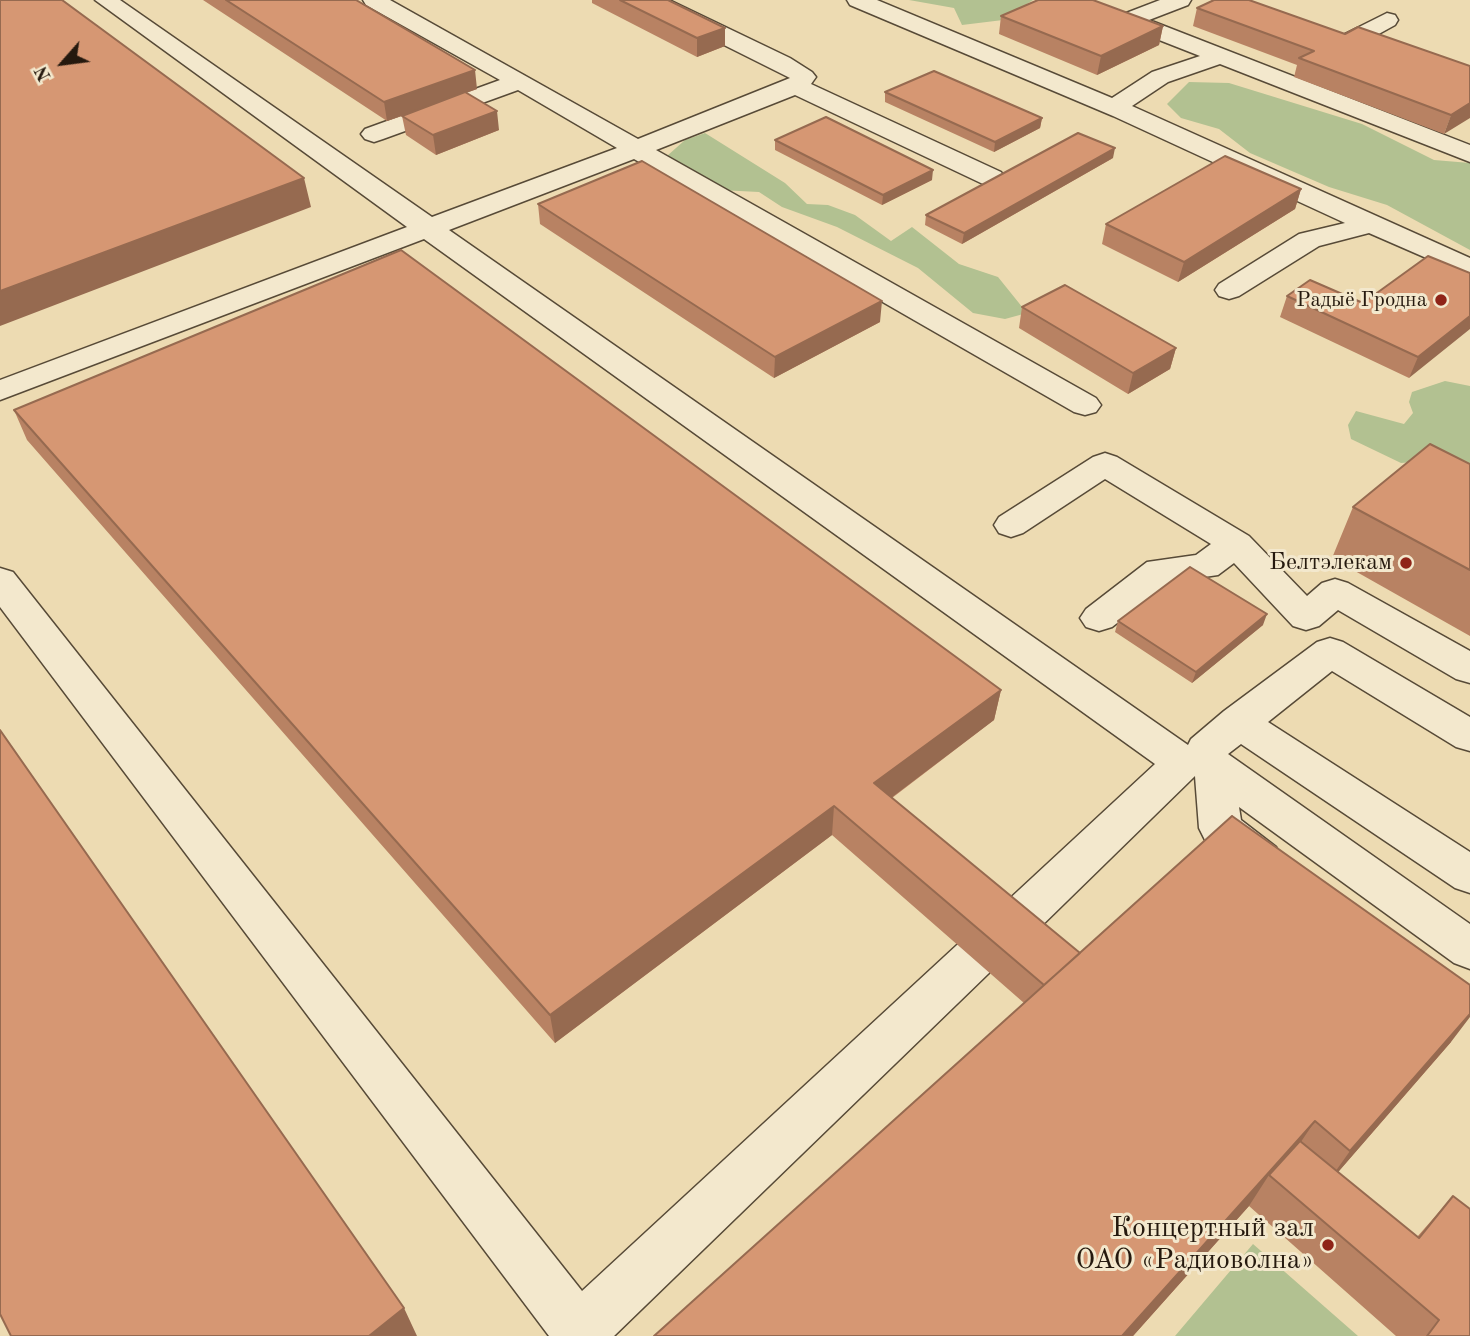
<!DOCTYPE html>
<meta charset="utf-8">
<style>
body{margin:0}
#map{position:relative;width:1470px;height:1336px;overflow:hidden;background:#eddbb2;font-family:"Old Standard TT",serif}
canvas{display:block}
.north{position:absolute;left:28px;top:28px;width:70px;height:70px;-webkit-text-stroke:5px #f3e8cd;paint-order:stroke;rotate:242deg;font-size:19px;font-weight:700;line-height:28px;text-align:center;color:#25190e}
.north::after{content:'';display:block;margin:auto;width:24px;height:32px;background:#25190e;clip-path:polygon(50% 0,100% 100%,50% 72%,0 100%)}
</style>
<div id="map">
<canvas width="1470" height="1336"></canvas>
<div class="north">N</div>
</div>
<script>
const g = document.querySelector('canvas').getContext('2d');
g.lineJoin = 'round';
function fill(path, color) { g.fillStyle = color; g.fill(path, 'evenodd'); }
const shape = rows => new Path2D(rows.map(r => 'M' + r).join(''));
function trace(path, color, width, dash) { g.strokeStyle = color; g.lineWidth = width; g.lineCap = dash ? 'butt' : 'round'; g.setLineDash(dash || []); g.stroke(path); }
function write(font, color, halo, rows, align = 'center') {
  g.font = font + ' "Old Standard TT",serif'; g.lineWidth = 6; g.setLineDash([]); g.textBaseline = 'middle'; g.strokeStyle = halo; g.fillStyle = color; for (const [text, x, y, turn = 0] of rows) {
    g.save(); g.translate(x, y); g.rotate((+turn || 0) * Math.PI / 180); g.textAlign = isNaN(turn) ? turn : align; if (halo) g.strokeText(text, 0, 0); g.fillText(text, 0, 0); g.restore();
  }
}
fill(shape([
 [909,0,1033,0,1003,20,962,25,954,8],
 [1189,82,1229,83,1362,124,1434,160,1470,163,1470,250,1387,205,1329,187,1250,153,1219,129,1181,118,1167,104],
 [705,133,785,183,807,204,828,205,855,215,891,241,912,227,959,264,998,277,1027,313,1005,319,973,313,918,268,837,227,782,207,759,192,720,190,667,156,685,140],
 [1445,381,1470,386,1470,488,1413,462,1401,463,1351,439,1348,425,1356,411,1404,424,1413,413,1409,402,1412,392],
 [1253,1244,1358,1336,1175,1336]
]), '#b2c191');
const minor = shape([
 [95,0,120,0,432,217,617,148,518,90,383,139,374,142,365,139,361,134,365,129,500,80,366,5,363,0,390,0,638,139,790,78,644,5,641,0,669,0,790,58,812,72,816,77,811,84,1001,172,1005,178,1001,184,992,186,983,184,795,95,656,150,1096,398,1101,405,1096,412,1085,415,1074,412,634,159,449,230,1188,745,1191,739,1224,711,1317,642,1330,638,1343,642,1470,717,1470,751,1456,747,1332,671,1268,722,1470,852,1470,893,1455,888,1241,744,1228,754,1470,924,1470,969,1454,963,1239,807,1241,820,1276,847,1283,860,1276,873,1261,878,1246,873,1205,840,1199,828,1195,776,1024,943,1008,948,992,943,985,929,992,915,1155,764,424,239,0,400,0,380,407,227,95,0],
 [847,0,877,0,1112,98,1152,72,1200,56,1121,25,1118,20,1121,15,1160,0,1191,0,1188,5,1149,20,1470,145,1470,162,1220,64,1168,82,1132,106,1470,258,1470,277,1369,233,1319,246,1239,296,1229,299,1219,296,1215,290,1219,284,1299,234,1345,223,1113,116,850,5,847,0],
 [1387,13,1395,15,1398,20,1395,25,1357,46,1349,48,1341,46,1338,41,1341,36,1387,13],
 [1105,453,1117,457,1249,536,1307,596,1322,583,1335,579,1348,583,1470,651,1470,683,1456,679,1338,610,1319,626,1306,630,1293,626,1234,563,1218,575,1170,582,1112,627,1099,631,1086,627,1080,618,1086,609,1147,562,1196,555,1211,544,1105,479,1023,533,1011,537,999,533,994,525,999,517,1093,457,1105,453],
 [0,568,13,572,582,1291,957,945,973,939,989,945,996,959,989,973,614,1336,549,1336,0,607,0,568]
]);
trace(minor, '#574a37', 3);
fill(minor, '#f3e8cd');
fill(shape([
 [203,0,356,0,477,89,466,93,499,130,436,155,406,135,402,116,387,121],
 [592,0,668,0,725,46,697,57,592,3],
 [1197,8,1345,34,1470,66,1444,134,1294,77,1297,65,1193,26],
 [1001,16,1163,26,1159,45,1097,75,999,34],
 [885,92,1042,118,1040,128,994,152,885,102],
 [775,140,932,180,882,205,775,150],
 [1113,158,962,244,925,225,926,215],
 [1301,189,1295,209,1178,282,1102,244,1106,224],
 [538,204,880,322,774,378,540,224],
 [1470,273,1409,378,1280,317,1287,296,1363,303],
 [1022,307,1176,348,1170,369,1128,394,1019,328],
 [14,410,1001,690,994,720,892,798,1080,953,1451,1042,1338,1172,1417,1237,1453,1196,1470,1336,1396,1336,1249,1206,1133,1336,654,1336,1024,1003,832,835,555,1043,27,440],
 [1470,464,1470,636,1332,558,1353,507],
 [1118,621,1263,625,1192,683,1115,632]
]), '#b88263');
fill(shape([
 [1163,26,1159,45,1097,75,1101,56],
 [725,28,725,46,697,57,697,38],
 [475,70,477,89,387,121,384,102],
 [1470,103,1470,118,1444,134,1451,115],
 [497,111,499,130,436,155,433,135],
 [1042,118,1040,128,994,152,995,142],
 [1115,148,1113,158,962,244,964,233],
 [933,170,932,180,882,205,883,195],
 [304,178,311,207,0,326,0,291],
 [1301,189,1295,209,1178,282,1184,262],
 [882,301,880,322,774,378,775,357],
 [1470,316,1470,329,1409,378,1418,357],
 [1176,348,1170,369,1128,394,1133,373],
 [1267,614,1263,625,1192,683,1196,672],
 [1001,690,994,720,871,813,874,783],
 [834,806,832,835,555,1043,550,1015],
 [1470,1014,1470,1017,1451,1042,1320,1193,1350,1151],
 [1315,1121,1286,1164,1269,1175,1249,1206,1133,1336,1122,1336],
 [404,1308,417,1336,369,1336]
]), '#966a50');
const building = shape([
 [0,0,62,0,304,178,0,291,0,0],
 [226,0,356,0,475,70,384,102,226,0],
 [620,0,668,0,725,28,697,38,620,0],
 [1038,0,1093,0,1163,26,1101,56,1001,16,1038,0],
 [1214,0,1249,0,1345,34,1358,27,1470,66,1470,103,1451,115,1299,58,1314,51,1197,8,1214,0],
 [934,71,1042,118,995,142,885,92,934,71],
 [465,92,497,111,433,135,402,116,465,92],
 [826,117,933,170,883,195,775,140,826,117],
 [1078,133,1115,148,964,233,926,215,1078,133],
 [1225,156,1301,189,1184,262,1106,224,1225,156],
 [642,161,882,301,775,357,538,204,642,161],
 [401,250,1001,690,874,783,1080,953,1044,985,834,806,550,1015,14,410,401,250],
 [1428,256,1470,273,1470,316,1418,357,1287,296,1310,280,1363,303,1428,256],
 [1065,285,1176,348,1133,373,1022,307,1065,285],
 [1430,444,1470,464,1470,570,1353,507,1430,444],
 [1190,567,1267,614,1196,672,1118,621,1190,567],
 [0,730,404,1308,369,1336,11,1336,0,1314,0,730],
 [1232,816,1470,985,1470,1014,1350,1151,1315,1121,1122,1336,654,1336,1232,816],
 [1300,1141,1419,1238,1453,1196,1470,1209,1470,1336,1427,1336,1439,1320,1269,1175,1300,1141]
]);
fill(building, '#d69773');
trace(building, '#966a50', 2);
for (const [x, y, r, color] of [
 [1441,300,7,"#8f2418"],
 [1406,563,7,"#8f2418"],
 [1328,1245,7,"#8f2418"]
]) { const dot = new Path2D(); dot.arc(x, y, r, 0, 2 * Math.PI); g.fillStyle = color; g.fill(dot); trace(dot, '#f3e8cd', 2.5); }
write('21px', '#25190e', '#f3e8cd', [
 ["Радыё Гродна",1427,300]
], 'right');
write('24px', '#25190e', '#f3e8cd', [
 ["Белтэлекам",1392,563]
], 'right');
write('28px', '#25190e', '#f3e8cd', [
 ["Концертный зал",1314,1229],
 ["ОАО «Радиоволна»",1314,1261]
], 'right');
</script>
